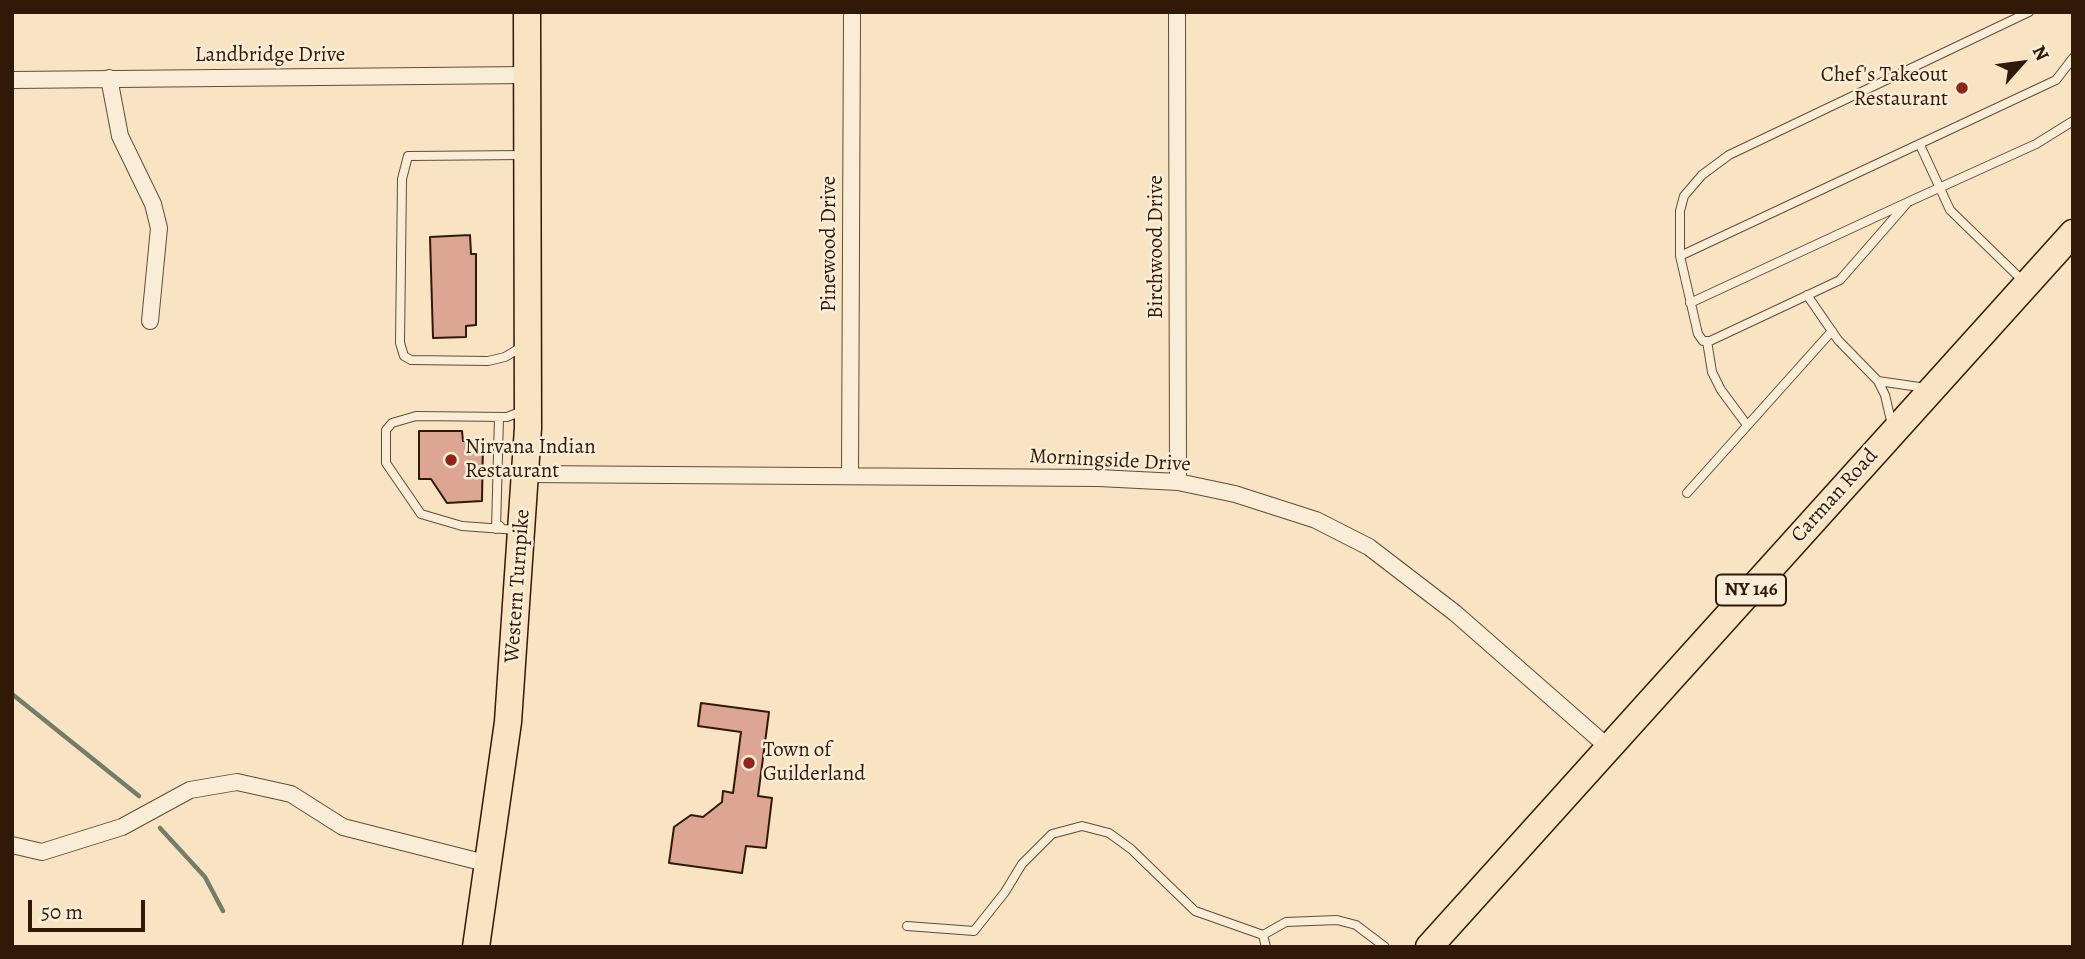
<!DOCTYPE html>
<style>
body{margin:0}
#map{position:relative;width:2085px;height:959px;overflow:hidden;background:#f8e3c2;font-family:Alegreya,serif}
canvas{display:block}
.frame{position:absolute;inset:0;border:14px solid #301906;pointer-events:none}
.north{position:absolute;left:1987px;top:28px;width:70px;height:70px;-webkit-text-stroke:5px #faedd7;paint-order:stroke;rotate:62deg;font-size:19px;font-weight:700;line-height:28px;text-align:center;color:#301906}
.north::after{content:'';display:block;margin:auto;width:24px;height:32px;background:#301906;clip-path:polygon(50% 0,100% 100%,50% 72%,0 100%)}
.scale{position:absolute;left:28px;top:900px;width:117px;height:32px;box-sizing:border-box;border:4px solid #301906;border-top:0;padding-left:9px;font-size:21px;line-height:24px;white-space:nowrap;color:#301906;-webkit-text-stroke:5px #faedd7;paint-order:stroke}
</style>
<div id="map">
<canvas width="2085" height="959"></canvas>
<div class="frame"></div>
<div class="north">N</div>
<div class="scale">50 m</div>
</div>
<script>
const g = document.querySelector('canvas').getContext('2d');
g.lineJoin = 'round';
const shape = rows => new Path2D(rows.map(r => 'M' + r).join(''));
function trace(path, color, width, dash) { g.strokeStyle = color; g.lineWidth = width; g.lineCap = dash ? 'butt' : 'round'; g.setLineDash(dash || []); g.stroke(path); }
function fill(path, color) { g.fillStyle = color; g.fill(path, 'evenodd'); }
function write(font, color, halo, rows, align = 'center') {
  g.font = font + ' Alegreya,serif'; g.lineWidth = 5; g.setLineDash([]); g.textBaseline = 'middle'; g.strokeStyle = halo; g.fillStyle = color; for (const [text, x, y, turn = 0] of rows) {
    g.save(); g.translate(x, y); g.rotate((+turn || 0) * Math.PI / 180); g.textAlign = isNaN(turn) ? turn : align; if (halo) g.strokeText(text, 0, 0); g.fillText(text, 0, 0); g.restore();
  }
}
trace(shape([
 [12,694,139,796],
 [160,828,205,877,223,911]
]), '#737d6a', 4.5);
const building = shape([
 [470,235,471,254,476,254,476,325,466,326,466,337,433,338,430,237,470,235],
 [419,431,462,431,463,441,483,440,482,501,447,503,431,479,419,479,419,431],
 [701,703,769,712,758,796,772,798,766,848,746,846,742,873,669,863,674,827,691,815,703,817,722,802,723,791,733,793,741,732,698,726,701,703]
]);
fill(building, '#dda693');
trace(building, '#301906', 2);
const service = shape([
 [2073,58,2056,80,1680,256,1698,334,1703,341,1710,341,1840,280,1908,202,2036,144,2073,121],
 [1920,145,1950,210,2024,282],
 [1680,256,1680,211,1684,196,1702,175,1729,155,2029,12],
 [1807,295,1838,340,1878,381,1926,388],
 [1690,303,1906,203],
 [1707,341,1712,372,1721,390,1747,425],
 [523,346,505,357,488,361,411,360,404,356,400,343,402,179,408,156,525,155],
 [1878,381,1885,395,1892,425],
 [499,417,496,529,500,526],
 [1687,493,1832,331],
 [517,530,462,526,421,514,386,463,386,430,392,423,416,416,507,417,525,410],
 [907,926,974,931,1005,892,1022,864,1052,834,1082,826,1109,833,1131,849,1195,911,1263,935],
 [1266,947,1263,935,1286,922,1337,920,1356,925,1385,947]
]);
const minor = shape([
 [1177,12,1178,482],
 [109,78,120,136,153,204,159,228,150,321],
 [12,80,527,75],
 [525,474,1099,478,1178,482,1235,494,1316,520,1369,547,1455,613,1609,748],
 [850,475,852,12],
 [12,845,42,852,122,827,190,790,237,782,291,794,343,827,489,864]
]);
const primary = shape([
 [476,947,508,722,528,428,527,12],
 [1429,947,2073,233]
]);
trace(service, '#624c35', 10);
trace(minor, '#624c35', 18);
trace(primary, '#301906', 29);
trace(service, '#faedd7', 8);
trace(minor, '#faedd7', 16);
trace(primary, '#f8e3c2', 26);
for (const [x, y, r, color] of [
 [1962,88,7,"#8f2418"],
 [451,460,7,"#8f2418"],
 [749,763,7,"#8f2418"]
]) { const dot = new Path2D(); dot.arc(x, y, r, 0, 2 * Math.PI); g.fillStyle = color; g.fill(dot); trace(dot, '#faedd7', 2.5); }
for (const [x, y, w] of [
 [1751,590,70]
]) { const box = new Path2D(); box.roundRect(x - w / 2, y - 15.5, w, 31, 5); g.fillStyle = '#faedd7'; g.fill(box); trace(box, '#301906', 2); }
write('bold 19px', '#301906', null, [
 ["NY 146",1751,590]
]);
write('21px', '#301906', '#faedd7', [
 ["Landbridge Drive",270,56],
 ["Pinewood Drive",830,244,-90],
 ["Birchwood Drive",1157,247,-90],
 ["Morningside Drive",1110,461,3],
 ["Carman Road",1835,496,-48],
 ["Western Turnpike",518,586,-86]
]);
write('21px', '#301906', '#faedd7', [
 ["Chef's Takeout",1948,76,"right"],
 ["Restaurant",1948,100,"right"],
 ["Nirvana Indian",465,448],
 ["Restaurant",465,472],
 ["Town of",763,751],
 ["Guilderland",763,775]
], 'left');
</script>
